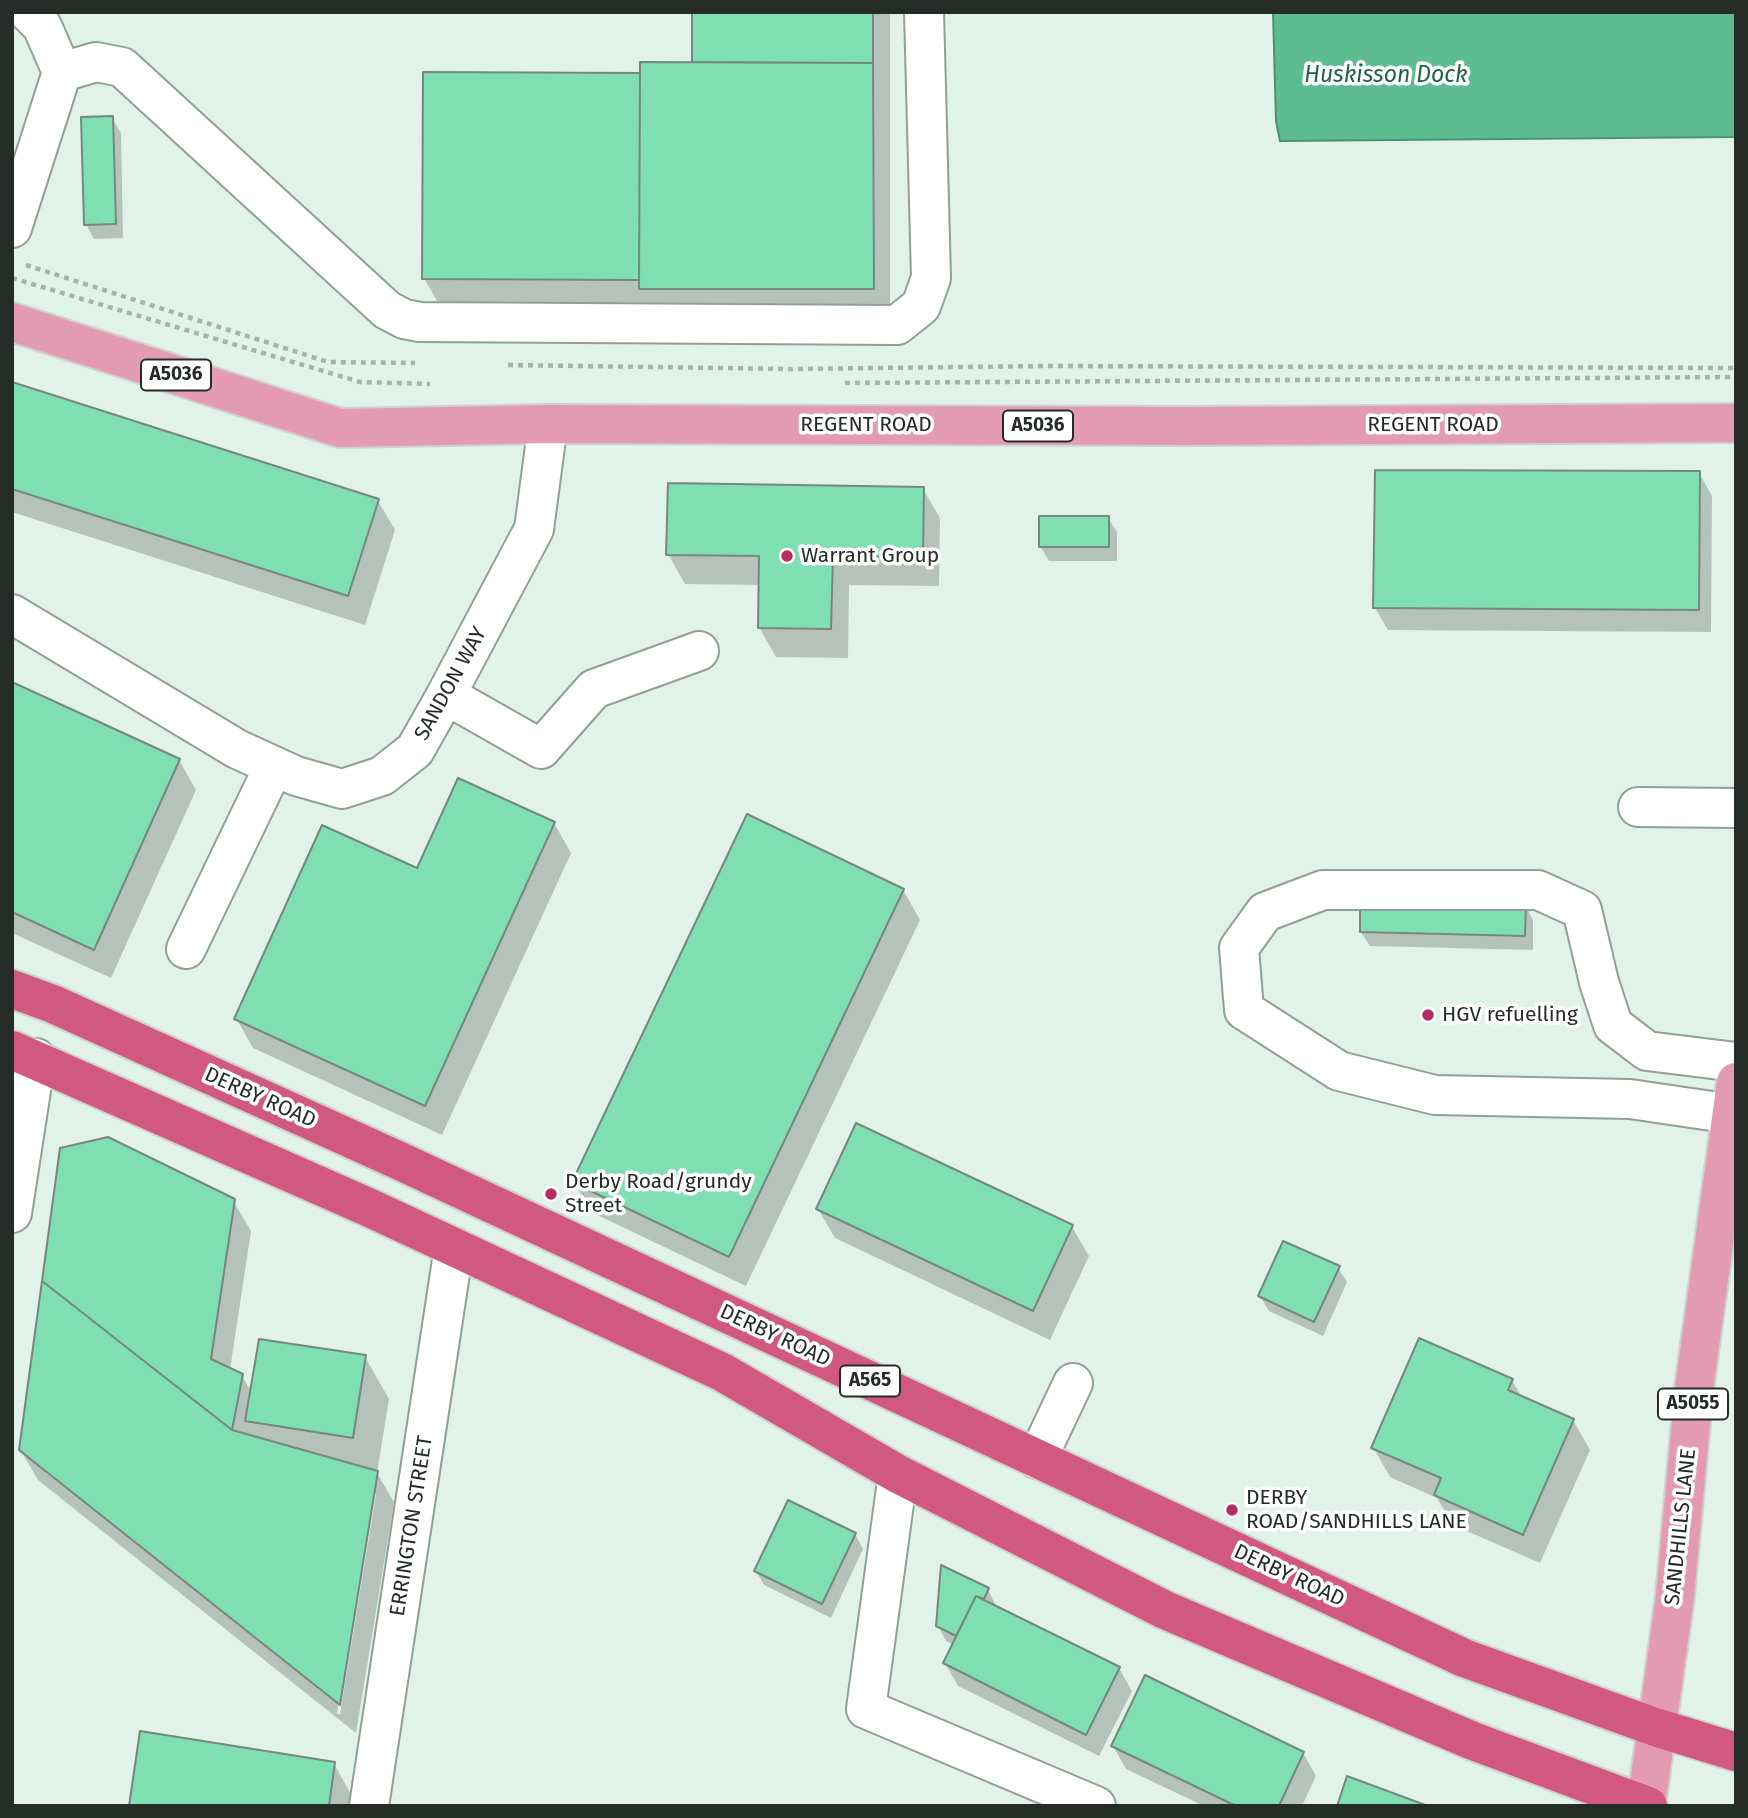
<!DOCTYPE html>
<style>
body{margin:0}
#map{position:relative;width:1748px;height:1818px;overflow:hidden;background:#e1f3e9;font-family:"Fira Sans",sans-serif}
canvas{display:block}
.frame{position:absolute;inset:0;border:14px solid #252c28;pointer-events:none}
</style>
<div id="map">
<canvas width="1748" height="1818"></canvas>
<div class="frame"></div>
</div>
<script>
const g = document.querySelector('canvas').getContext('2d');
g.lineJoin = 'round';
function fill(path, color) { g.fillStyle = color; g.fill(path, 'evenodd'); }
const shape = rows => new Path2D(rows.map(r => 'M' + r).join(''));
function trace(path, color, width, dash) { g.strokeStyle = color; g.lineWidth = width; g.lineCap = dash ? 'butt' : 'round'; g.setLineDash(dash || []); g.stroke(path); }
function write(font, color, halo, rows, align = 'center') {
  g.font = font + ' "Fira Sans",sans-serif'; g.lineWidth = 7; g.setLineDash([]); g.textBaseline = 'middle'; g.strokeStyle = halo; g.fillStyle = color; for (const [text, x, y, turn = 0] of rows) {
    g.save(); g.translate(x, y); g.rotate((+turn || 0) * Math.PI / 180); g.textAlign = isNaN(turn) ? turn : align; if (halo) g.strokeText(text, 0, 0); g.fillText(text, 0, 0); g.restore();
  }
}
const water = shape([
 [1273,12,1736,12,1736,137,1280,141,1276,121,1273,12]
]);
fill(water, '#5dbd90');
trace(water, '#4c9271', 2);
fill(shape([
 [694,12,890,12,890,318,441,308,424,278,641,75,693,64],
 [112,118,121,133,123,238,94,239,86,224],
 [12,383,378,501,395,530,365,625,12,512],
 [1699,473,1712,496,1711,632,1388,630,1375,608],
 [923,489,940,518,939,586,849,585,848,658,776,657,759,627,760,585,685,584,668,554],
 [1108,518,1117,532,1117,561,1049,561,1040,546],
 [12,683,179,760,196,790,111,978,12,933],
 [554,823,571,853,442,1135,253,1048,236,1018,418,870],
 [903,890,920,920,746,1286,591,1212,574,1182],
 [1525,905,1533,920,1533,950,1370,946,1361,932],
 [233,1201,251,1231,230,1370,242,1376,252,1393,365,1357,389,1399,377,1473,394,1502,356,1733,38,1480,20,1449],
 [372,1494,376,1494,340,1714,337,1714],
 [818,1209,1072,1227,1089,1256,1050,1340,835,1238],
 [1338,1268,1347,1282,1323,1336,1269,1311,1260,1296],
 [1512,1380,1522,1398,1573,1420,1590,1450,1540,1563,1453,1525,1437,1498,1390,1477,1373,1447],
 [855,1534,863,1549,831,1618,764,1585,756,1571],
 [943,1568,988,1590,996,1606,1119,1668,1132,1691,1099,1756,958,1686,945,1663,954,1645,946,1641,938,1626],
 [1113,1746,1303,1753,1316,1776,1302,1806,1204,1806,1126,1769],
 [334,1764,351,1794,349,1806,130,1806]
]), '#0003');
const building = shape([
 [692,12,873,12,873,63,692,62,692,12],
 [640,62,873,63,874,289,639,289,640,62],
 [423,72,640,73,639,280,422,279,423,72],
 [113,116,116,224,84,225,81,117,113,116],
 [12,382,379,499,348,596,12,489,12,382],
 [1375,470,1700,471,1699,610,1373,608,1375,470],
 [668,483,924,487,923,557,833,556,831,629,758,628,759,556,666,555,668,483],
 [1039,516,1109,516,1109,547,1039,547,1039,516],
 [12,682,180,759,94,950,12,912,12,682],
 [458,778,555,822,425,1106,234,1019,322,825,417,868,458,778],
 [747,814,904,889,729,1257,572,1182,747,814],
 [1360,899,1526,903,1525,936,1360,932,1360,899],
 [856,1123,1073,1225,1033,1311,816,1209,856,1123],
 [108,1137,235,1199,211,1359,243,1374,232,1430,42,1281,60,1148,108,1137],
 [1283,1241,1340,1266,1314,1322,1258,1296,1283,1241],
 [42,1281,232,1430,378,1471,340,1705,19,1450,42,1281],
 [1419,1338,1513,1379,1508,1390,1574,1419,1523,1535,1434,1495,1441,1478,1371,1448,1419,1338],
 [259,1339,366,1355,353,1438,245,1421,259,1339],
 [788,1500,856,1533,822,1604,754,1571,788,1500],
 [941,1565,989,1588,984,1599,976,1596,956,1636,936,1626,941,1565],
 [976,1596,1120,1667,1086,1735,943,1663,976,1596],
 [1145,1675,1304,1752,1279,1806,1236,1806,1111,1746,1145,1675],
 [140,1731,335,1762,329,1806,129,1806,140,1731],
 [1347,1776,1428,1806,1337,1806,1347,1776]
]);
fill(building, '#80dfb0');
trace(building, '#76877e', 2);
const minor = shape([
 [62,72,96,62,122,67,387,310,404,319,420,322,897,325,921,306,931,278,924,12],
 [12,228,62,72,42,26,28,12],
 [12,614,237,749,296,776,342,789,382,776,415,750,446,695,534,529,548,424],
 [446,695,541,749,594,689,699,651],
 [1638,807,1736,808],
 [186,949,274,766],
 [1732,1114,1630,1099,1435,1095,1339,1071,1244,1010,1239,948,1265,912,1323,890,1538,890,1582,910,1599,982,1613,1025,1647,1051,1736,1062],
 [12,1213,36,1058],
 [1037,1459,1073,1383],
 [898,1474,866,1709,1096,1806],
 [369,1806,454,1247]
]);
const major = shape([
 [12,322,340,428,548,424,1189,426,1736,423],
 [1646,1806,1675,1596,1694,1389,1736,1082]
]);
const highway = shape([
 [12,989,53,1004,402,1162,1464,1658,1655,1727,1736,1752],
 [12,1050,370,1208,722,1372,898,1474,1165,1610,1473,1741,1648,1806]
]);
trace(minor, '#8fa197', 42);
trace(major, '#cfd1d0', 42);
trace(highway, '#cfd1d0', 42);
trace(shape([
 [26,265,328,362,415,363],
 [12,278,360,382,430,384],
 [508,365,791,369,1047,366,1736,368],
 [845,383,1736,377]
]), '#a5b3ab', 4.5, [5, 5]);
trace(minor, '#fff', 38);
trace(major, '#e39bb3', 38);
trace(highway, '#d15880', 38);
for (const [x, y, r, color] of [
 [787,556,7,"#b82c63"],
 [1428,1015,7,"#b82c63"],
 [551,1194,7,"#b82c63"],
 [1232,1510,7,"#b82c63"]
]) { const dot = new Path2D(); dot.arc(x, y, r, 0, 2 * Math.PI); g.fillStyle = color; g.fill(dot); trace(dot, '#fff', 2.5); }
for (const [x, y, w] of [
 [176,375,70],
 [1038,426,70],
 [870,1381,60],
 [1693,1404,70]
]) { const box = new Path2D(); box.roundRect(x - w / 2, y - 15.5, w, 31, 5); g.fillStyle = '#fff'; g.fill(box); trace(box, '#252c28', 2); }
write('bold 19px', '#252c28', null, [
 ["A5036",176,375],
 ["A5036",1038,426],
 ["A565",870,1381],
 ["A5055",1693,1404]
]);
write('21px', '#252c28', '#fff', [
 ["REGENT ROAD",866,425],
 ["REGENT ROAD",1433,425],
 ["SANDON WAY",451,684,-61],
 ["DERBY ROAD",260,1098,24],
 ["DERBY ROAD",775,1336,25],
 ["ERRINGTON STREET",412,1526,-81],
 ["SANDHILLS LANE",1681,1527,-84],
 ["DERBY ROAD",1289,1576,25]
]);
write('21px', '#252c28', '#fff', [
 ["Warrant Group",801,556],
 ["HGV refuelling",1442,1015],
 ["Derby Road/grundy",565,1182],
 ["Street",565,1206],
 ["DERBY",1246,1498],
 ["ROAD/SANDHILLS LANE",1246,1522]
], 'left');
write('italic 23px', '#1d6446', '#fff', [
 ["Huskisson Dock",1386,76]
]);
</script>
